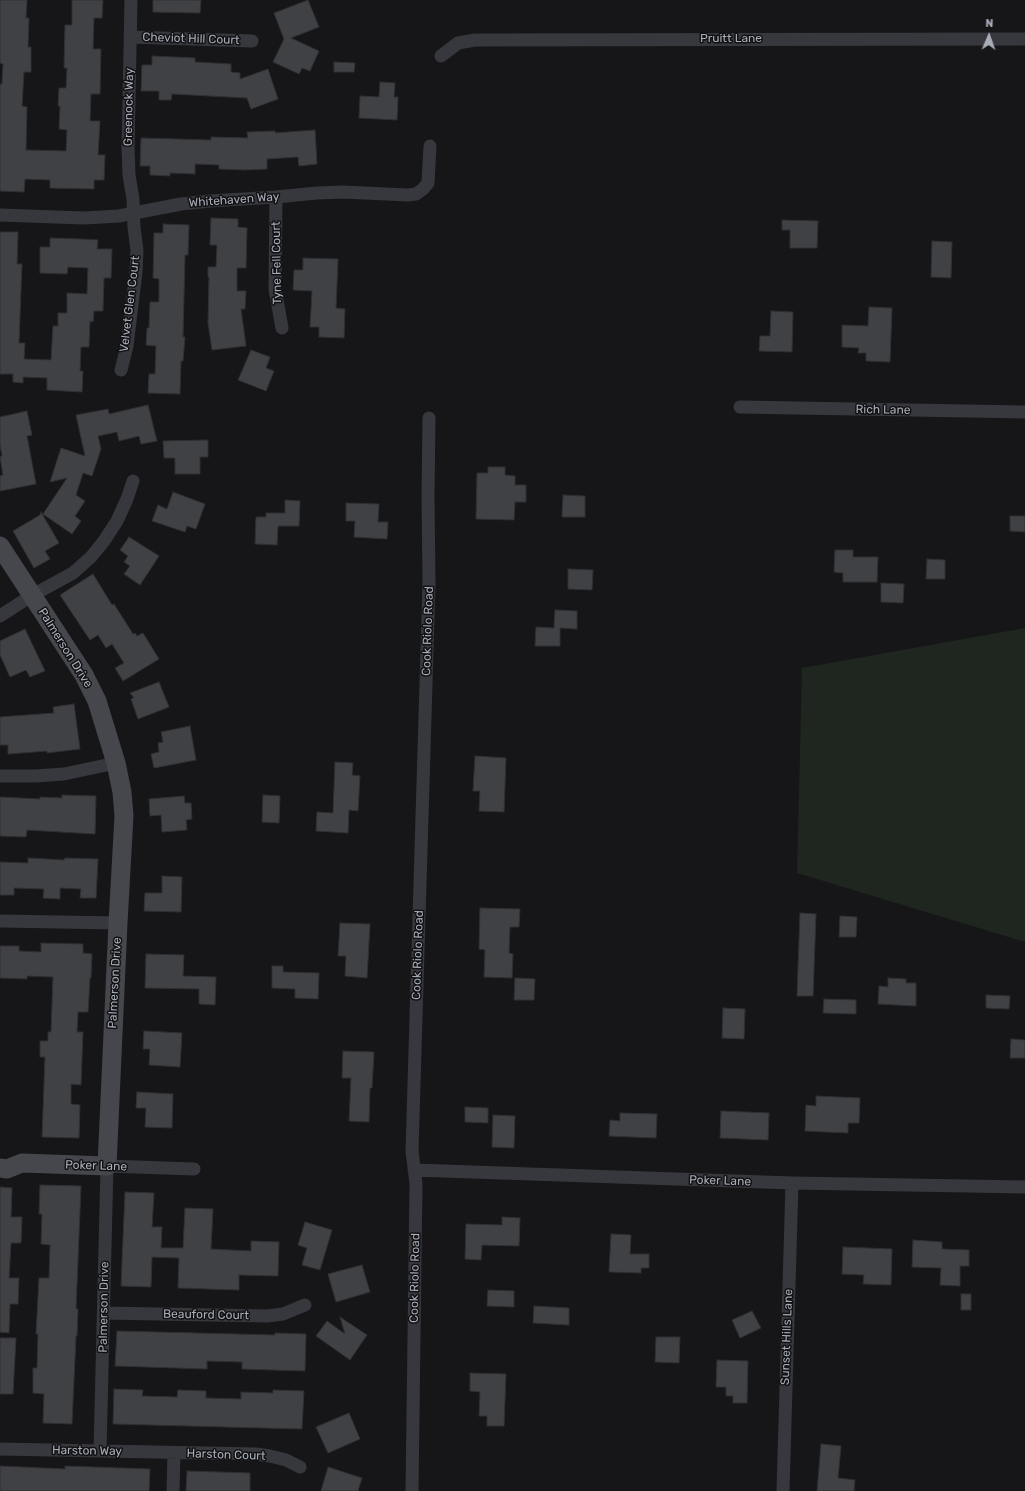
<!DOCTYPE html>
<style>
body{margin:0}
#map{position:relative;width:1025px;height:1491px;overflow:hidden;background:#161618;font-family:Rubik,sans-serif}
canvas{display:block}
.north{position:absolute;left:969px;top:16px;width:40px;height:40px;-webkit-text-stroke:3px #111113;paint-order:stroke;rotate:2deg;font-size:11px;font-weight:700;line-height:16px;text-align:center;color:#a8adb8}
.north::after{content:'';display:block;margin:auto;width:14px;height:18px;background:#a8adb8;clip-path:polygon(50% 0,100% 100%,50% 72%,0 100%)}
</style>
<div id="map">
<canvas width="1025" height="1491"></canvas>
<div class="north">N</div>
</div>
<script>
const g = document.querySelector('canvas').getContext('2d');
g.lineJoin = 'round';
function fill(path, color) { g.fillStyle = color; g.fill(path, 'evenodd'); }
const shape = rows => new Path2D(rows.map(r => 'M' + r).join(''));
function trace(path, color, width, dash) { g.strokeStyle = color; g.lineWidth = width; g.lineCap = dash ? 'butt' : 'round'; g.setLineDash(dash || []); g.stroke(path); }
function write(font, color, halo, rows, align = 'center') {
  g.font = font + ' Rubik,sans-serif'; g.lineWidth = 3; g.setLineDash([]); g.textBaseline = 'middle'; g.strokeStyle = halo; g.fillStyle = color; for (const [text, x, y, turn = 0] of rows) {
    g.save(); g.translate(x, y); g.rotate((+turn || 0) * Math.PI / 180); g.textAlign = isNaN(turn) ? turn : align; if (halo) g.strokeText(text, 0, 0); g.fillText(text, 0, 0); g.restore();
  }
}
fill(shape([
 [1025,628,1025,942,797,873,802,668]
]), '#1e261f');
const building = shape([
 [0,0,27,0,26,18,29,18,28,47,31,47,31,72,24,72,22,106,27,107,26,150,66,151,67,130,59,129,60,106,58,106,59,88,66,88,67,68,64,68,65,25,72,25,72,0,103,0,102,18,94,18,93,49,101,49,100,94,91,94,90,121,100,121,98,155,105,155,104,180,94,180,94,189,50,188,50,180,25,179,24,192,0,191,0,84,2,84,3,64,0,63,0,0],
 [153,0,201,0,200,13,153,12,153,0],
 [308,0,319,27,291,38,319,51,310,71,302,68,299,74,273,62,284,39,274,13,308,0],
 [152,56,195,58,195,62,231,64,231,72,240,73,240,79,268,69,278,99,251,109,247,98,172,94,171,100,159,100,159,91,141,91,142,65,152,65,152,56],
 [334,62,355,63,354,72,334,72,334,62],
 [380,82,395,83,394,97,398,97,397,120,359,118,360,96,379,97,380,82],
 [315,130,317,164,299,166,298,157,267,159,267,169,245,170,219,169,219,165,195,164,195,174,170,173,170,176,150,175,150,166,140,166,141,138,211,140,211,137,248,138,247,132,275,131,275,133,315,130],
 [211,218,238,219,238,227,247,228,246,268,237,268,237,291,246,291,245,309,241,309,246,346,212,350,208,323,209,277,208,277,208,267,216,267,217,245,210,245,211,218],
 [782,220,818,221,817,248,790,248,790,230,782,230,782,220],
 [163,224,189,225,188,255,185,255,183,337,185,337,183,361,181,361,180,394,148,393,149,374,155,374,156,346,146,345,147,328,149,328,150,302,159,302,159,279,153,278,154,233,163,233,163,224],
 [0,232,18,232,17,264,22,264,19,343,25,343,24,359,51,360,53,326,58,326,58,313,67,313,67,293,87,294,88,268,68,267,67,274,40,273,40,247,50,247,50,238,81,239,98,240,97,249,112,249,111,278,104,278,103,311,94,311,93,322,90,321,89,347,81,347,80,371,83,371,82,392,47,390,47,378,23,377,23,383,13,382,13,374,0,374,0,232],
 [932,241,952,242,951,278,931,277,932,241],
 [303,258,338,259,336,308,345,309,344,338,319,337,319,327,310,327,312,291,293,290,294,270,303,270,303,258],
 [869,307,892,308,890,362,866,361,866,353,858,353,859,348,842,347,842,325,868,326,869,307],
 [771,311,793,312,792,352,759,351,760,336,770,336,771,311],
 [251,350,270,357,266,368,274,371,266,391,238,380,251,350],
 [148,405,157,441,141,444,139,436,119,441,117,432,98,436,101,449,92,476,83,473,76,495,85,501,75,516,81,521,72,534,43,514,67,478,50,482,61,448,85,456,76,415,108,409,109,414,148,405],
 [27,411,32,435,27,436,36,484,0,491,0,476,3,475,0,457,2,456,0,445,0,417,27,411],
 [208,440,208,457,200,457,200,474,175,474,175,458,164,458,163,441,208,440],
 [488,467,505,467,505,475,515,476,515,485,526,485,526,502,515,502,514,520,476,519,477,473,488,473,488,467],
 [173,492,205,504,196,529,187,526,185,532,152,521,158,505,167,509,173,492],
 [563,495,585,496,585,517,562,517,563,495],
 [285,500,300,501,299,526,278,526,277,545,255,544,256,517,266,517,266,513,285,513,285,500],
 [346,503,379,504,378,522,388,522,387,539,354,537,355,521,346,521,346,503],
 [41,512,59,543,45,551,50,559,34,568,13,531,40,515,41,512],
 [1010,516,1025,516,1025,532,1010,531,1010,516],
 [129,537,159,556,140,585,124,574,130,566,124,562,128,556,120,550,129,537],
 [835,550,853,550,853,557,878,557,877,582,843,582,843,573,834,572,835,550],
 [927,559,945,560,945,579,926,579,927,559],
 [568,569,593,570,592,590,568,589,568,569],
 [93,574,112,605,114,604,133,634,135,633,137,636,143,633,159,659,123,681,115,668,124,663,112,644,106,648,98,635,90,640,60,595,93,574],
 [881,583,904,584,903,603,881,602,881,583],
 [555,610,577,611,577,629,560,628,560,646,535,646,536,627,554,628,555,610],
 [25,629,45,671,30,677,26,670,10,677,0,655,0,641,25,629],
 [159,682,169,707,138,719,131,699,134,698,130,693,159,682],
 [74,704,80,749,47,753,47,751,8,754,8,745,0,745,0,717,54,713,53,707,74,704],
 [190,726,196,760,154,768,151,754,159,752,158,743,163,742,161,732,190,726],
 [475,756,506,758,504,812,479,811,480,791,473,791,475,756],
 [335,762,353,763,352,775,360,776,358,811,349,810,348,833,316,831,317,812,333,813,335,762],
 [62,795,96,796,95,834,27,830,26,837,0,836,0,797,40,799,40,797,62,798,62,795],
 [263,795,280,796,279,823,262,822,263,795],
 [184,796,185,803,191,803,192,819,186,820,187,830,162,832,161,815,150,816,149,799,184,796],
 [28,858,64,860,65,858,98,859,96,898,80,898,81,889,60,888,60,899,43,898,44,889,14,888,14,895,0,895,0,862,28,863,28,858],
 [162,876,182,877,181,912,144,911,145,893,162,893,162,876],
 [480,908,520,909,519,927,510,927,509,953,513,954,512,978,484,977,485,950,479,949,480,908],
 [800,913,816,914,813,996,797,996,800,913],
 [840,916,857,917,856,937,839,937,840,916],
 [340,923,370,924,367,978,345,976,346,956,338,956,340,923],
 [41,943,83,944,83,953,92,954,91,978,90,978,88,1012,78,1012,77,1032,83,1032,81,1085,71,1084,71,1104,80,1105,79,1138,42,1137,45,1057,40,1057,40,1041,48,1041,48,1032,51,1032,53,977,27,976,27,979,0,978,0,946,19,946,19,951,41,952,41,943],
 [146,954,184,955,183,976,216,977,215,1005,199,1004,199,989,145,988,146,954],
 [272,966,283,966,283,972,319,973,318,999,295,998,295,989,272,988,272,966],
 [515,978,535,979,534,1000,514,1000,515,978],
 [888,978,906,979,906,983,916,983,916,1006,878,1004,879,986,888,987,888,978],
 [986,995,1010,996,1009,1009,986,1008,986,995],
 [824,999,856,1000,856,1014,823,1013,824,999],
 [723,1008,745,1009,744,1039,722,1038,723,1008],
 [144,1031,182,1033,180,1067,149,1065,150,1049,143,1049,144,1031],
 [1011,1039,1025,1040,1025,1058,1010,1058,1011,1039],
 [343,1051,374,1052,372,1088,370,1088,369,1122,349,1121,351,1078,342,1078,343,1051],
 [137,1092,173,1094,172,1128,145,1127,146,1108,136,1108,137,1092],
 [816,1096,860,1098,859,1123,848,1123,848,1133,805,1131,806,1105,816,1106,816,1096],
 [465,1107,488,1108,488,1123,465,1122,465,1107],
 [721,1111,769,1113,768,1140,720,1138,721,1111],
 [620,1113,657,1114,656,1138,609,1136,610,1120,620,1121,620,1113],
 [493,1115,515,1116,514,1148,492,1147,493,1115],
 [40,1185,81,1186,76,1309,78,1309,77,1336,76,1336,72,1424,43,1423,44,1394,33,1393,33,1368,37,1368,38,1334,36,1334,39,1278,49,1278,50,1245,41,1244,42,1214,39,1214,40,1185],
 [0,1187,12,1188,11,1217,22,1217,21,1243,11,1243,9,1278,19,1278,18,1304,10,1304,9,1333,0,1332,0,1187],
 [125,1192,154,1193,152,1227,162,1227,161,1248,183,1248,185,1208,213,1209,211,1249,251,1251,251,1241,279,1242,278,1276,239,1275,239,1290,178,1288,179,1258,152,1257,151,1287,121,1286,125,1192],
 [502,1217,520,1218,519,1246,482,1245,481,1260,465,1259,466,1224,502,1225,502,1217],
 [305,1222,332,1230,320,1270,302,1265,307,1248,298,1245,305,1222],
 [611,1234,631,1235,630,1254,649,1254,649,1268,641,1268,641,1273,609,1272,611,1234],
 [913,1240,942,1242,942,1249,969,1250,969,1266,960,1266,960,1286,940,1285,941,1268,912,1267,913,1240],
 [843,1247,892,1249,891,1285,863,1284,864,1275,842,1274,843,1247],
 [362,1265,370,1292,336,1302,328,1274,362,1265],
 [488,1290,514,1291,514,1307,487,1306,488,1290],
 [961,1294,971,1294,971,1310,961,1310,961,1294],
 [534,1306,569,1308,569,1325,533,1323,534,1306],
 [752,1311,761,1328,740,1338,732,1320,752,1311],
 [340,1317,367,1335,350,1360,316,1336,327,1321,345,1334,340,1317],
 [117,1331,275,1335,275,1333,306,1334,305,1371,242,1369,242,1362,207,1361,207,1369,115,1366,117,1331],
 [656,1337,680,1337,679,1363,655,1362,656,1337],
 [0,1338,16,1338,13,1394,0,1394,0,1338],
 [717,1360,748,1361,747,1403,733,1403,733,1396,726,1396,726,1387,716,1387,717,1360],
 [470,1373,506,1374,504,1426,487,1426,487,1416,479,1416,480,1392,470,1391,470,1373],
 [114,1389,143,1390,142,1396,177,1397,178,1390,206,1391,206,1398,241,1399,241,1392,273,1393,273,1390,304,1391,302,1429,113,1424,114,1389],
 [349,1413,360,1439,328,1453,316,1427,349,1413],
 [821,1444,841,1446,838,1478,855,1480,854,1491,817,1491,821,1444],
 [0,1466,65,1469,65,1466,150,1469,149,1491,0,1491,0,1466],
 [328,1467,362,1478,358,1491,321,1491,328,1467],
 [187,1471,250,1473,250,1491,186,1491,187,1471]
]);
fill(building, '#404145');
trace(building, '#303034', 1);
trace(shape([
 [130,37,252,41],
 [441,56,458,43,475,40,1025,39],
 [276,197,275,289,282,328],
 [0,215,84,218,119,216,181,204,210,201,276,197,317,193,343,192,408,195,416,194,423,189,428,183,430,146],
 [121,370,127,346,136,272,137,251,134,227,133,199,129,175,128,148,131,0],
 [740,407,1025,412],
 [0,616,31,596,73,573,91,557,104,541,117,521,127,499,133,481],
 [0,776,36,776,64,774,116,763],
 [0,921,118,923],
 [414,1170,792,1183,1025,1187],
 [104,1313,267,1316,283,1314,305,1305],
 [0,1449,256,1454,270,1456,286,1460,300,1467],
 [100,1451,107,1166,194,1169],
 [173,1491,174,1453],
 [412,1491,416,1184,412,1151,429,583,428,497,429,418],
 [783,1491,792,1183]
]), '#37383d', 13);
trace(shape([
 [0,546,84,675,97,701,116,763,122,792,124,816,118,923,107,1166,22,1163,7,1169,0,1168]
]), '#45474d', 19);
write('12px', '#a8adb8', '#111113', [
 ["Cheviot Hill Court",191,39,2],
 ["Pruitt Lane",731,39],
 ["Greenock Way",129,107,-89],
 ["Whitehaven Way",234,200,-4],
 ["Tyne Fell Court",277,263,-91],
 ["Velvet Glen Court",130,304,-83],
 ["Rich Lane",883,410,1],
 ["Cook Riolo Road",428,631,-88],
 ["Palmerson Drive",65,648,58],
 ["Cook Riolo Road",418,955,-88],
 ["Palmerson Drive",115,983,-87],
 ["Poker Lane",96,1166,2],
 ["Poker Lane",720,1181,2],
 ["Cook Riolo Road",415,1278,-89],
 ["Palmerson Drive",104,1307,-89],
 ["Beauford Court",206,1315,1],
 ["Sunset Hills Lane",787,1337,-88],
 ["Harston Way",87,1451,1],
 ["Harston Court",226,1455,2]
]);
</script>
